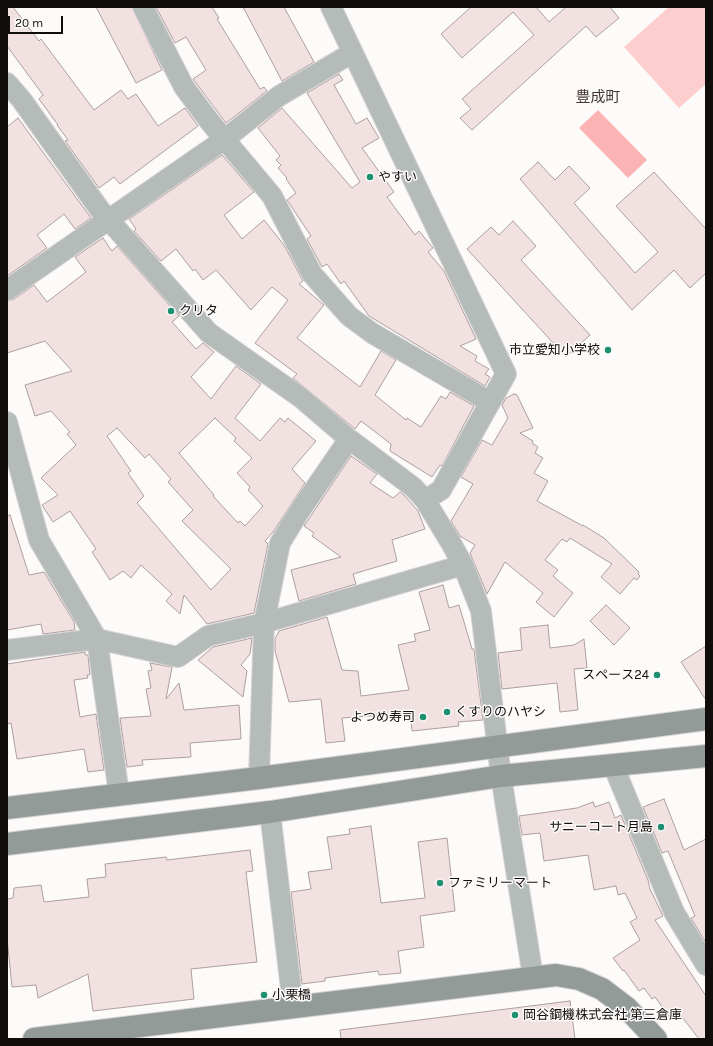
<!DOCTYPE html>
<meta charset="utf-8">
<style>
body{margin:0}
#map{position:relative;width:713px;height:1046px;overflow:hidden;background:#fdfafa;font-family:Karla,sans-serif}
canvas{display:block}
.frame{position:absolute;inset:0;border:8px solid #120d0d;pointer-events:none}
.scale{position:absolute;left:8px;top:16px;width:55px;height:18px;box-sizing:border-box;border:2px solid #120d0d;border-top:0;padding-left:5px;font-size:12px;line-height:14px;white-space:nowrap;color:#120d0d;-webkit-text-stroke:3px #fdfafa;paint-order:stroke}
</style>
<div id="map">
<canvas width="713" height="1046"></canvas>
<div class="frame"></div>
<div class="scale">20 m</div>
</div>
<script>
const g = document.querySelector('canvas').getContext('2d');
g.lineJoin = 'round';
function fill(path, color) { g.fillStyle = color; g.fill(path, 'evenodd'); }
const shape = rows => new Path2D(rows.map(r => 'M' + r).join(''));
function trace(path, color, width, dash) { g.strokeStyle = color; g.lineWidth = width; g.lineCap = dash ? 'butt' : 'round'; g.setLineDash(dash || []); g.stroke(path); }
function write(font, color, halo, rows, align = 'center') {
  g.font = font + ' Karla,"Noto Sans JP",sans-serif'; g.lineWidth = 3; g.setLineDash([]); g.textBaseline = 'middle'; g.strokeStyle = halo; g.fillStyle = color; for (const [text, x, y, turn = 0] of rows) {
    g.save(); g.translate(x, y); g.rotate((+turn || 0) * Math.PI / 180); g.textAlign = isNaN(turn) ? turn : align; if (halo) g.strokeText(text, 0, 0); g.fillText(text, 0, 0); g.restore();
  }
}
fill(shape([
 [669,7,706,7,706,84,679,108,624,47]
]), '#fdcece');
fill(shape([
 [598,110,647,160,628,178,579,128]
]), '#fcb3b3');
const building = shape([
 [7,7,13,7,39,41,41,39,94,110,121,90,128,99,136,94,158,126,185,108,198,126,120,184,114,177,99,188,65,141,68,140,57,125,58,125,39,99,43,95,7,46,7,7],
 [96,7,132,7,162,70,136,83,96,7],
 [156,7,212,7,219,18,217,19,260,89,264,87,267,91,226,123,193,79,206,70,186,37,175,43,156,7],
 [243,7,284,7,314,62,282,81,243,7],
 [471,7,536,7,549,22,566,7,610,7,619,18,596,37,586,26,472,130,460,118,471,109,462,99,534,35,513,12,462,58,441,34,471,7],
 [339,74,343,80,334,85,356,124,367,118,379,138,362,148,394,192,387,197,415,235,419,231,433,248,428,252,444,271,453,290,476,339,460,346,477,356,475,361,489,369,485,374,490,377,485,386,369,316,344,281,341,284,327,264,322,267,307,239,311,236,287,200,296,193,286,179,287,178,278,168,281,165,276,160,280,156,258,128,282,108,352,188,360,182,307,93,339,74],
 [18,118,91,218,75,229,64,214,37,235,47,248,7,276,7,127,18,118],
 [222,155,254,192,224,215,242,239,264,220,284,245,303,281,299,284,324,305,297,338,360,387,381,351,396,360,375,395,406,420,407,418,421,427,441,396,446,399,450,392,474,406,442,466,440,465,432,477,390,451,391,444,361,421,355,429,354,428,293,378,297,374,255,343,288,300,272,287,251,310,216,270,203,280,195,269,193,271,176,249,161,261,134,231,136,229,129,219,222,155],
 [538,162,555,180,569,166,590,188,574,203,635,273,658,252,616,206,654,172,706,229,706,273,690,288,674,270,632,310,520,179,538,162],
 [513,221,536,246,521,260,590,335,566,357,467,249,491,227,499,235,513,221],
 [103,238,112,251,117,246,179,316,172,322,196,349,203,343,214,352,191,377,211,399,236,366,261,384,235,418,260,441,280,418,285,422,288,418,316,441,292,469,305,483,273,532,265,541,268,544,254,613,207,624,184,595,180,614,166,601,172,594,141,565,131,578,123,571,110,580,92,552,96,549,70,511,53,522,42,505,58,495,41,478,76,445,67,434,70,432,51,411,35,416,25,385,72,371,45,341,7,353,7,301,14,299,34,285,47,302,86,272,75,257,103,238],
 [215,418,236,438,234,441,252,458,237,473,250,487,248,490,263,506,245,526,240,521,238,523,213,496,214,495,179,453,215,418],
 [117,428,145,458,149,454,171,479,168,482,193,510,182,521,231,569,211,590,137,503,144,496,128,473,131,471,107,436,117,428],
 [514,394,517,395,533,428,520,433,533,441,532,443,538,447,535,453,543,458,534,473,548,481,537,501,583,526,583,525,604,538,639,572,638,574,640,576,637,580,634,578,620,594,601,577,612,564,570,538,567,542,562,539,545,560,558,570,553,576,573,593,554,617,536,602,543,593,505,562,487,594,470,553,475,545,460,536,451,521,473,484,461,477,482,440,492,445,508,418,502,405,506,398,514,394],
 [351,456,377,474,370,483,393,498,400,492,404,495,418,511,425,529,392,540,397,561,353,574,356,584,299,601,291,570,341,557,312,536,314,533,304,526,351,456],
 [10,515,29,575,44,572,74,622,75,630,43,634,41,624,7,630,7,516,10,515],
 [443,585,449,608,459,605,472,649,474,649,483,720,458,722,459,726,412,731,410,713,342,718,345,741,326,743,321,699,289,702,275,651,275,639,279,631,327,617,342,670,358,671,361,696,409,690,398,645,416,641,414,634,430,630,419,592,443,585],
 [606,605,630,628,614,645,590,621,606,605],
 [548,625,550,648,574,645,584,639,587,668,574,669,578,710,560,712,557,683,502,689,498,653,522,650,520,628,548,625],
 [252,638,250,654,241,665,247,671,243,697,198,660,213,647,252,638],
 [706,646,706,700,681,662,706,646],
 [85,652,85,655,88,655,90,675,87,675,88,678,74,680,80,717,96,714,104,770,88,772,84,749,17,759,11,723,7,724,7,664,85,652],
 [150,663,172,667,166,699,179,683,184,710,239,705,241,739,190,743,191,757,142,760,143,765,127,767,120,718,151,716,146,689,151,688,148,671,152,670,150,663],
 [664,799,684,850,706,839,706,943,691,918,695,916,668,851,662,853,643,807,664,799],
 [593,802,595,807,609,802,615,818,621,815,648,880,650,889,663,916,655,920,706,996,706,1039,699,1039,679,1013,670,1018,655,997,652,999,644,988,639,991,624,970,623,971,613,958,640,940,630,922,637,918,625,893,618,895,616,886,594,890,588,855,544,861,540,833,522,835,519,816,577,808,593,802],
 [371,826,381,903,425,898,418,842,447,838,455,911,420,916,424,947,398,951,401,973,379,975,378,971,325,978,325,981,302,984,291,892,311,889,308,872,332,869,327,837,350,834,349,829,371,826],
 [250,850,253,871,246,872,257,962,191,969,194,999,93,1011,88,974,38,998,36,985,12,987,7,938,7,899,13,898,14,888,41,885,44,902,89,897,87,879,106,877,105,864,166,857,167,860,250,850],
 [570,1001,575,1039,341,1039,340,1030,570,1001]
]);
fill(building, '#f1e1e1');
trace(building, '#ae9f9f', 1);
const street = shape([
 [143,7,184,87,210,122,272,196,312,274,349,316,372,333,490,402],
 [331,7,506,374,441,490,425,500],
 [7,83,21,99,100,210,209,333,300,397,349,439,413,487,425,500,451,543,463,565,481,611,501,776,533,977],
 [7,290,225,139,279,96,352,53],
 [7,422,39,540,97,639,119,794],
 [7,650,97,639,178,657,208,636,264,623,463,565],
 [613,765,674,912,706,965],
 [259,778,264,623,280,543,299,512,349,439],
 [270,812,293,1006]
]);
const secondary = shape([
 [7,808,259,778,706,719],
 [7,844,270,812,501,776,706,756],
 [34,1039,556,975,579,979,602,989,627,1008,656,1039]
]);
trace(street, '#d7d4d4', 22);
trace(secondary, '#d7d4d4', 24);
trace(street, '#b4bbb8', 20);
trace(secondary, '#929b97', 22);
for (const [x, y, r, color] of [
 [370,177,4,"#1e9072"],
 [171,311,4,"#1e9072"],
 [608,350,4,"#1e9072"],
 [657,675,4,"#1e9072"],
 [447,712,4,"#1e9072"],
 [423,717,4,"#1e9072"],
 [661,827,4,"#1e9072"],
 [440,883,4,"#1e9072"],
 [264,995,4,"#1e9072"],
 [515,1015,4,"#1e9072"]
]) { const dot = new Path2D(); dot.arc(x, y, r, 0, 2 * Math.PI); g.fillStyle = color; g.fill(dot); trace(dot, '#fdfafa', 1.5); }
write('13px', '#120d0d', '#fdfafa', [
 ["やすい",378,177],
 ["クリタ",179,311],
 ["市立愛知小学校",600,350,"right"],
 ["スペース24",649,675,"right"],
 ["くすりのハヤシ",455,712],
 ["よつめ寿司",415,717,"right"],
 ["サニーコート月島",653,827,"right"],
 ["ファミリーマート",448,883],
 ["小栗橋",272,995],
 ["岡谷鋼機株式会社 第三倉庫",523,1015]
], 'left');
write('15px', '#443838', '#fdfafa', [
 ["豊成町",598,98]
]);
</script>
